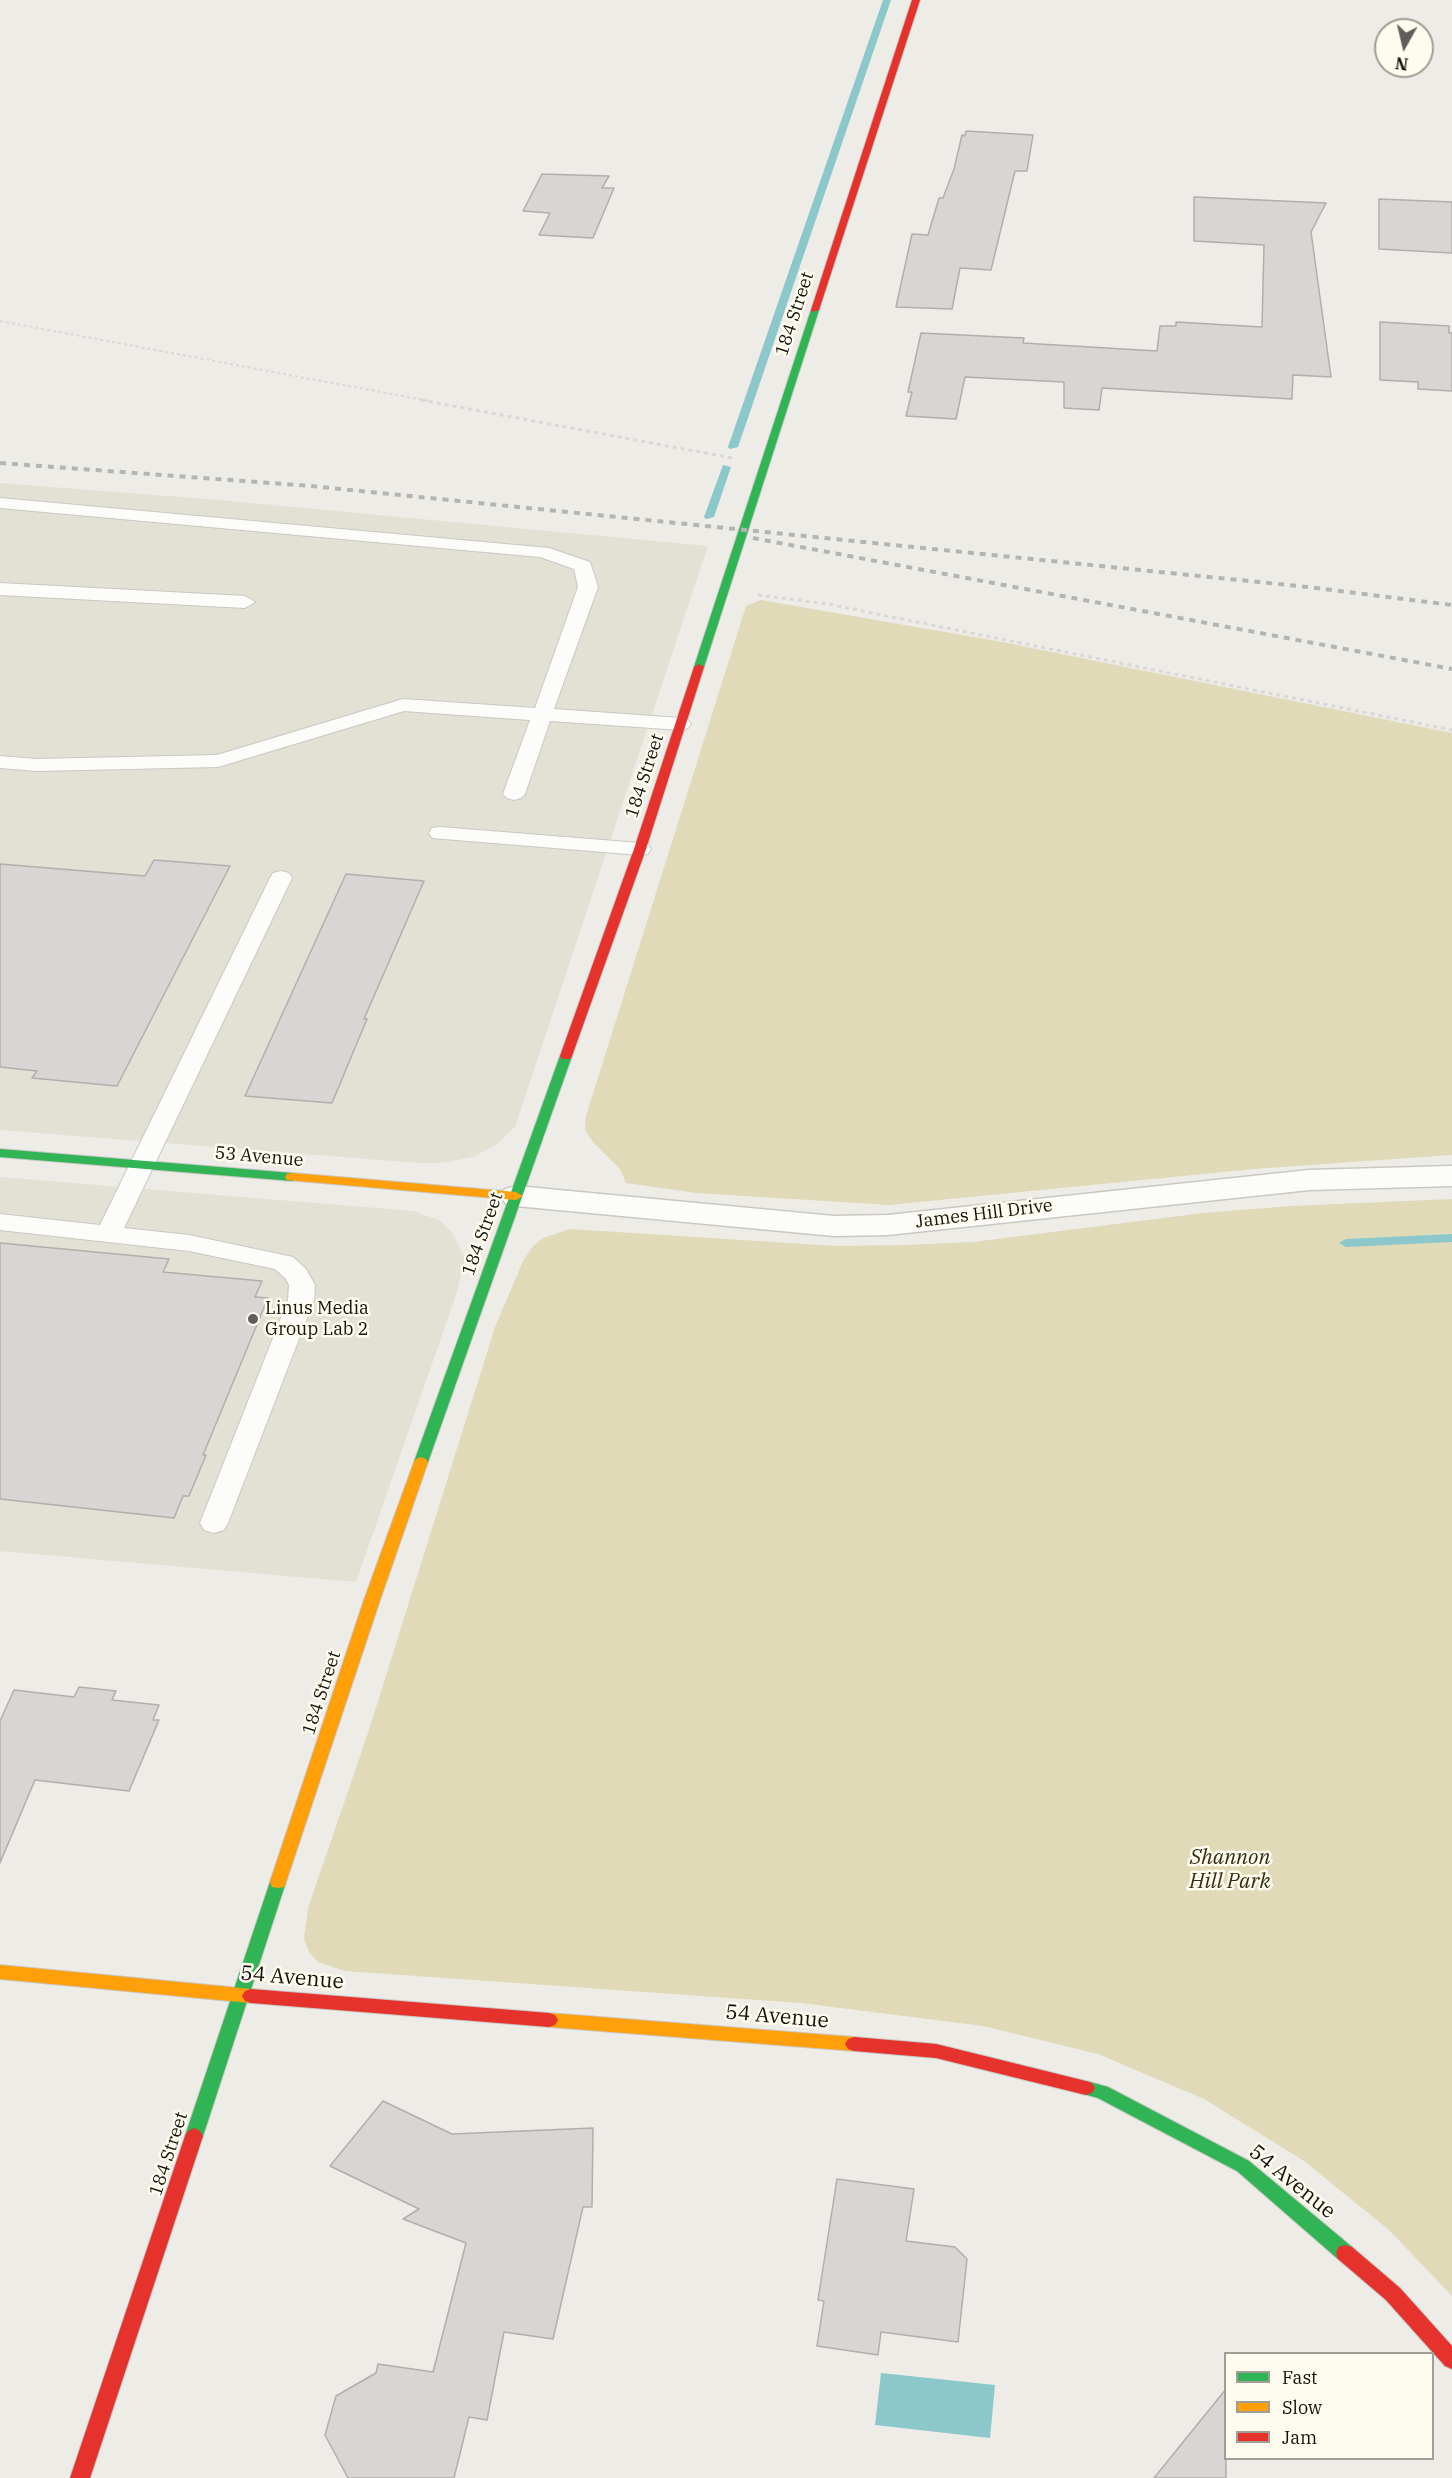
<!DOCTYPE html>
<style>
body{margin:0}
#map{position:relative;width:1452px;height:2478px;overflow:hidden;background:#eeece6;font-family:"IBM Plex Serif",serif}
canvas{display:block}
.legend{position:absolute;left:1224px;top:2352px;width:210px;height:108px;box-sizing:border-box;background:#fefcef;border:2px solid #a09e95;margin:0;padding:8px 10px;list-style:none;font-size:18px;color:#13120e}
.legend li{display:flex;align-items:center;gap:12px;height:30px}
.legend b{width:30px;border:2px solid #a09e95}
.north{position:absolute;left:1374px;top:18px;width:60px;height:60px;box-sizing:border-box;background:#fefcef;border:2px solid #a09e95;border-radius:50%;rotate:188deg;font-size:16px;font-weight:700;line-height:24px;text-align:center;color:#13120e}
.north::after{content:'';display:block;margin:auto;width:21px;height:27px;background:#605e5a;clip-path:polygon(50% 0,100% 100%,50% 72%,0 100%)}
</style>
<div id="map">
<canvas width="1452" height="2478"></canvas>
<ul class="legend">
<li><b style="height:8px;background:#30b455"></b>Fast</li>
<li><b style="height:8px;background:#ff9f0a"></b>Slow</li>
<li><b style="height:8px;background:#e5322d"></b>Jam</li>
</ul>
<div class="north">N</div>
</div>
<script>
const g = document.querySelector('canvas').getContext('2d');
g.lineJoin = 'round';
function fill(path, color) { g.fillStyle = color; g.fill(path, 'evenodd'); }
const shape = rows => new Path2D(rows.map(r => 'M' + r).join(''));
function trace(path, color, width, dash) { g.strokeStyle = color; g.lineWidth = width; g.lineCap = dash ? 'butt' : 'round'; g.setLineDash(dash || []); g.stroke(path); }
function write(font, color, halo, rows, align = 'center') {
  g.font = font + ' "IBM Plex Serif",serif'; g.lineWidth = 5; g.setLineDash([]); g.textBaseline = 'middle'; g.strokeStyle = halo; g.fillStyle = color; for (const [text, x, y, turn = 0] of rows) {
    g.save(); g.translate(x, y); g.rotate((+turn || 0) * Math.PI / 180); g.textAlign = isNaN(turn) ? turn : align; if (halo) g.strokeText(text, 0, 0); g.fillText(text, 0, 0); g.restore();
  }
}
fill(shape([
 [0,483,219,500,708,546,515,1127,496,1145,473,1157,442,1163,418,1163,0,1130],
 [0,1177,413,1211,439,1220,452,1232,465,1258,457,1292,356,1582,0,1551]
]), '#e3e0d4');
fill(shape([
 [761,600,997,641,1452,733,1452,1155,1254,1169,889,1205,696,1193,626,1183,620,1169,593,1142,585,1130,586,1116,746,606],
 [1452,1199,1452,2296,1389,2230,1304,2161,1204,2099,1098,2054,983,2026,801,2003,345,1971,318,1962,309,1952,304,1939,308,1908,369,1730,495,1327,524,1259,534,1245,543,1238,570,1229,836,1246,904,1245,973,1242,1203,1213,1291,1206]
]), '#e1dab8');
fill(shape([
 [881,2373,995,2385,990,2438,875,2425]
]), '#8cc8cb');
fill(shape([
 [883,0,891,0,738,447,730,449,728,447,883,0],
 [723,465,731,467,714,517,706,519,704,517,723,465],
 [1452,1234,1452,1242,1346,1247,1339,1243,1346,1239,1452,1234]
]), '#8cc8cb');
const building = shape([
 [966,131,1033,135,1027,171,1015,171,991,270,960,268,952,309,896,307,912,234,928,235,939,198,943,198,954,169,962,135,965,136,966,131],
 [542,174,609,176,602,188,614,188,593,238,539,235,550,213,523,211,542,174],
 [1194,197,1326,203,1311,232,1331,377,1293,375,1292,399,1102,388,1099,410,1064,408,1064,382,965,377,956,419,906,416,912,392,908,392,921,333,1024,338,1023,343,1157,351,1160,326,1176,326,1176,322,1262,327,1264,245,1194,241,1194,197],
 [1379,199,1452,202,1452,253,1379,249,1379,199],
 [1380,322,1449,326,1449,333,1452,333,1452,391,1418,389,1418,382,1380,380,1380,322],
 [154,860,230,866,117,1086,32,1078,37,1071,0,1067,0,864,145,876,154,860],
 [346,874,424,881,364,1019,367,1019,332,1103,245,1096,346,874],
 [0,1243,169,1259,163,1272,262,1281,255,1297,268,1298,203,1455,206,1455,189,1496,183,1496,174,1518,0,1499,0,1243],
 [79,1687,116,1691,112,1700,159,1705,153,1720,159,1720,129,1791,35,1780,0,1863,0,1721,14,1690,74,1697,79,1687],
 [383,2101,452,2134,593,2128,592,2207,583,2207,553,2339,504,2332,487,2420,469,2417,454,2478,348,2478,325,2435,336,2396,376,2373,378,2364,433,2372,466,2243,403,2219,419,2209,330,2166,383,2101],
 [837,2179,914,2189,906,2241,955,2247,967,2259,958,2342,881,2332,878,2355,817,2346,824,2301,818,2300,837,2179],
 [1226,2389,1226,2478,1154,2478,1226,2389]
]);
fill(building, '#d8d6d5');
trace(building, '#b1aeae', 1.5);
const lane = shape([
 [0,498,549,548,590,562,598,587,554,709,681,718,688,720,691,724,688,728,681,730,550,721,525,794,521,798,514,800,507,798,503,794,530,720,404,711,218,767,37,771,0,768,0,756,37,759,217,755,403,699,535,708,578,587,574,569,540,557,0,508,0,498],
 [0,583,245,596,255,602,245,608,0,595,0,583],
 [440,827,640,843,648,844,651,849,648,854,640,855,432,838,429,833,432,828,440,827],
 [281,871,289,873,292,878,124,1228,189,1235,293,1257,306,1269,315,1285,314,1300,228,1523,224,1530,214,1533,204,1530,200,1523,288,1300,289,1285,286,1279,275,1269,189,1251,0,1230,0,1214,100,1225,270,878,273,873,281,871]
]);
const street = shape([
 [1452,1166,1452,1186,1309,1190,888,1235,834,1236,516,1206,505,1203,500,1196,505,1189,516,1186,834,1216,888,1215,1309,1170,1452,1166]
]);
const fast = shape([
 [815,307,819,310,704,667,699,670,695,669,694,667,811,310,815,307],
 [566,1052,572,1056,428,1462,426,1465,421,1467,416,1465,414,1462,560,1056,566,1052],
 [0,1149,292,1173,299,1177,292,1181,0,1157,0,1149],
 [278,1876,284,1877,286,1882,203,2136,200,2141,194,2144,188,2141,185,2136,270,1882,272,1877,278,1876],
 [1086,2081,1108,2087,1249,2161,1352,2247,1354,2253,1352,2259,1345,2261,1338,2259,1237,2171,1098,2098,1080,2093,1077,2088,1080,2083,1086,2081]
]);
const slow = shape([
 [292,1173,516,1192,523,1196,516,1200,287,1180,285,1177,287,1174,292,1173],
 [421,1457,426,1459,428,1462,380,1600,286,1882,284,1887,278,1888,272,1887,270,1882,364,1600,414,1462,416,1459,421,1457],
 [0,1965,251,1989,257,1991,260,1996,257,2001,251,2003,0,1979,0,1965],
 [549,2013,854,2037,860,2039,863,2044,860,2049,854,2051,549,2027,543,2025,540,2020,543,2015,549,2013]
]);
const jam = shape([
 [912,0,920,0,819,310,812,312,811,310,912,0],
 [699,664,704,667,646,849,572,1056,570,1059,562,1059,560,1056,634,849,694,667,699,664],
 [251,1989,549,2013,555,2015,558,2020,555,2025,549,2027,251,2003,245,2001,242,1996,245,1991,251,1989],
 [854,2037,936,2044,1086,2081,1092,2083,1095,2088,1092,2093,1086,2095,936,2058,854,2051,848,2049,845,2044,848,2039,854,2037],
 [194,2128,200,2131,203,2136,90,2478,70,2478,185,2136,188,2131,194,2128],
 [1345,2245,1352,2247,1400,2288,1452,2346,1452,2369,1445,2366,1386,2300,1338,2259,1336,2253,1338,2247,1345,2245]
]);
trace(lane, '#c9c8c3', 2);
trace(street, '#c9c8c3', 3);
trace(fast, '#c9c8c3', 2);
trace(slow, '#c9c8c3', 2);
trace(jam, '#c9c8c3', 2);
trace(shape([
 [0,321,429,401]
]), '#dad8d7', 2, [3, 3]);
trace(shape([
 [421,400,732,458],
 [758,595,828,604,1452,730]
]), '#dad8d7', 3, [4, 4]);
fill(lane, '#fcfcfb');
fill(street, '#fcfcfb');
fill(fast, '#30b455');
fill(slow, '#ff9f0a');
fill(jam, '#e5322d');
trace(shape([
 [0,463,311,486,1308,587,1452,605],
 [753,538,1452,669]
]), '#b4b4b3', 4, [6, 6]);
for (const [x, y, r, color] of [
 [253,1319,6,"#605e5a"]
]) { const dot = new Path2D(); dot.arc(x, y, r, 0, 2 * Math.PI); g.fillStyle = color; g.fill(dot); trace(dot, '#fefcef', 2); }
write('18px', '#13120e', '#fefcef', [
 ["184 Street",795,314,-72],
 ["184 Street",645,776,-72],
 ["53 Avenue",259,1157,5],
 ["James Hill Drive",984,1214,-7],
 ["184 Street",483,1234,-70],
 ["184 Street",322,1693,-72],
 ["184 Street",169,2154,-72]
]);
write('18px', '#13120e', '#fefcef', [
 ["Linus Media",265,1309],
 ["Group Lab 2",265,1330]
], 'left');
write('italic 21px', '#332e11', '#fefcef', [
 ["Shannon",1230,1858],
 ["Hill Park",1230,1882]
]);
write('21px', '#13120e', '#fefcef', [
 ["54 Avenue",292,1978,5],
 ["54 Avenue",777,2017,5],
 ["54 Avenue",1292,2182,39]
]);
</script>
